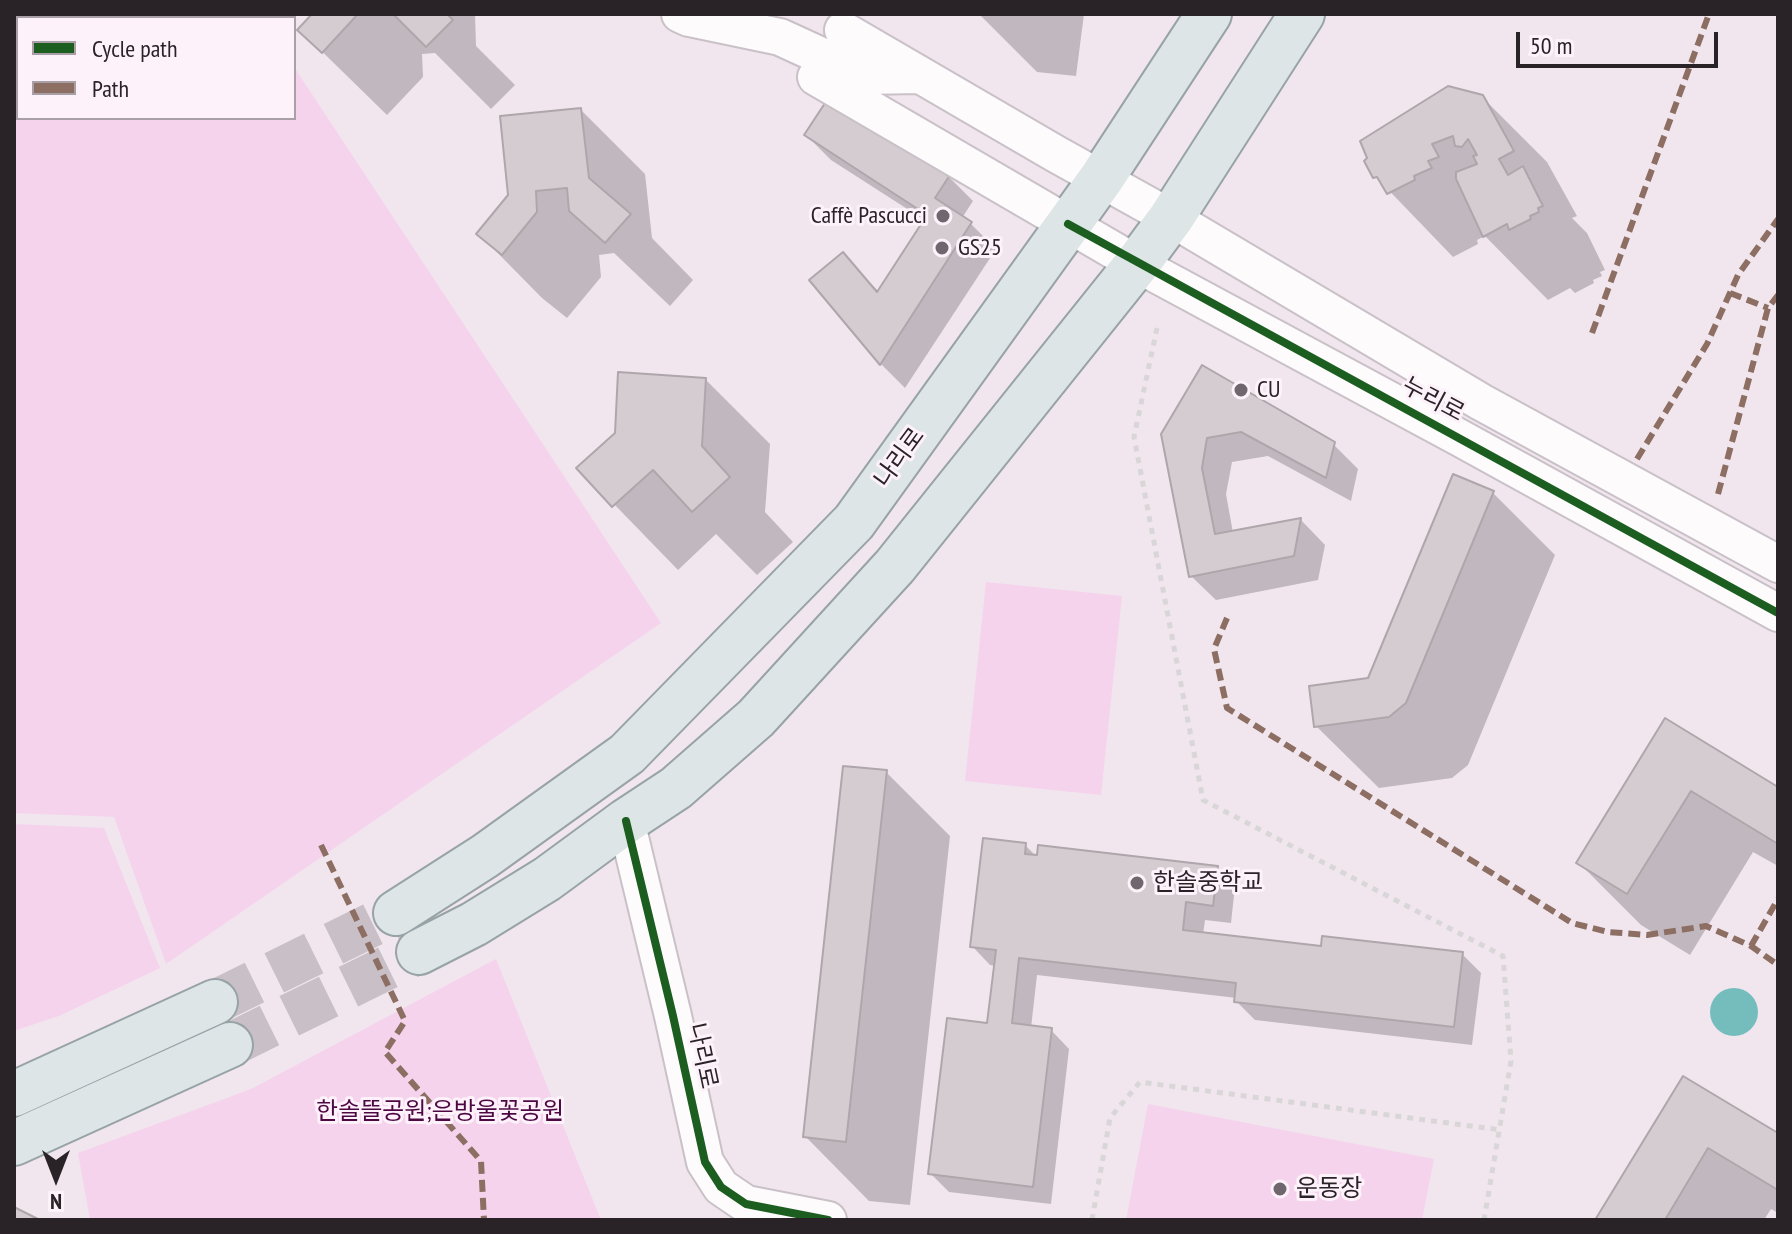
<!DOCTYPE html>
<meta charset="utf-8">
<style>
body{margin:0}
#map{position:relative;width:1792px;height:1234px;overflow:hidden;background:#f1e6ee;font-family:"PT Sans Narrow",sans-serif}
canvas{display:block}
.frame{position:absolute;inset:0;border:16px solid #292227;pointer-events:none}
.legend{position:absolute;left:16px;top:16px;width:280px;height:104px;box-sizing:border-box;background:#fef2fa;border:2px solid #a99fa6;margin:0;padding:10px 14px;list-style:none;font-size:24px;color:#292227}
.legend li{display:flex;align-items:center;gap:16px;height:40px}
.legend b{width:40px;border:2px solid #a99fa6}
.north{position:absolute;left:16px;top:1138px;width:80px;height:80px;-webkit-text-stroke:6px #fef2fa;paint-order:stroke;rotate:180deg;font-size:22px;font-weight:700;line-height:32px;text-align:center;color:#292227}
.north::after{content:'';display:block;margin:auto;width:28px;height:36px;background:#292227;clip-path:polygon(50% 0,100% 100%,50% 72%,0 100%)}
.scale{position:absolute;left:1516px;top:32px;width:202px;height:36px;box-sizing:border-box;border:4px solid #292227;border-top:0;padding-left:10px;font-size:24px;line-height:28px;white-space:nowrap;color:#292227;-webkit-text-stroke:6px #fef2fa;paint-order:stroke}
</style>
<div id="map">
<canvas width="1792" height="1234"></canvas>
<div class="frame"></div>
<ul class="legend">
<li><b style="height:10px;background:#1b5e20"></b>Cycle path</li>
<li><b style="height:10px;background:#8d6e63"></b>Path</li>
</ul>
<div class="north">N</div>
<div class="scale">50 m</div>
</div>
<script>
const g = document.querySelector('canvas').getContext('2d');
g.lineJoin = 'round';
function fill(path, color) { g.fillStyle = color; g.fill(path, 'evenodd'); }
const shape = rows => new Path2D(rows.map(r => 'M' + r).join(''));
function trace(path, color, width, dash) { g.strokeStyle = color; g.lineWidth = width; g.lineCap = dash ? 'butt' : 'round'; g.setLineDash(dash || []); g.stroke(path); }
function write(font, color, halo, rows, align = 'center') {
  g.font = font + ' "PT Sans Narrow","Noto Sans KR",sans-serif'; g.lineWidth = 6; g.setLineDash([]); g.textBaseline = 'middle'; g.strokeStyle = halo; g.fillStyle = color; for (const [text, x, y, turn = 0] of rows) {
    g.save(); g.translate(x, y); g.rotate((+turn || 0) * Math.PI / 180); g.textAlign = isNaN(turn) ? turn : align; if (halo) g.strokeText(text, 0, 0); g.fillText(text, 0, 0); g.restore();
  }
}
fill(shape([
 [14,14,259,14,262,18,18,18,18,118,294,118,294,67,661,623,166,964,114,817,14,813],
 [986,582,1122,596,1101,795,965,781],
 [14,824,104,828,160,968,59,1016,14,1031],
 [496,959,601,1220,90,1220,78,1153,251,1089],
 [1148,1104,1434,1159,1422,1220,1126,1220]
]), '#f5d3ed');
fill(shape([
 '1710 1012a24 24 0 1 1 48 0a24 24 0 1 1-48 0Z'
]), '#75bdbd');
fill(shape([
 [315,14,475,14,476,46,515,85,491,109,435,53,422,54,423,77,387,115,300,30],
 [979,14,1084,14,1076,76,1037,72],
 [1482,97,1547,162,1577,216,1572,218,1587,233,1605,270,1600,272,1602,276,1593,280,1594,283,1575,293,1570,288,1548,300,1485,236,1477,240,1478,244,1453,257,1375,176],
 [581,110,645,174,652,238,693,280,670,306,614,253,599,255,601,277,567,318,542,298,479,234],
 [806,135,948,176,973,201,962,218,971,224,996,249,905,388,881,364,812,280,843,254,879,292,926,221,831,160],
 [1202,368,1333,444,1358,469,1351,501,1268,456,1232,462,1226,494,1233,533,1301,520,1325,545,1318,580,1216,600,1191,576],
 [706,380,770,444,765,512,793,542,757,575,716,534,678,570,579,468,617,434],
 [1493,493,1555,555,1468,765,1452,778,1379,788,1316,726,1369,679],
 [1665,721,1778,789,1778,866,1753,852,1690,955,1641,925,1579,863],
 [886,772,950,836,910,1205,869,1201,805,1136],
 [1025,845,1038,858,1217,868,1235,886,1231,923,1205,920,1203,935,1323,949,1462,954,1481,973,1472,1045,1255,1020,1236,1001,1237,998,1037,975,1031,1028,1051,1030,1069,1049,1051,1204,949,1192,930,1173,989,1025,996,966,990,965,972,946],
 [1684,1078,1778,1136,1778,1213,1771,1209,1764,1220,1597,1220]
]), '#0003');
const building = shape([
 [312,14,358,14,322,53,297,30,312,14],
 [393,14,447,14,453,20,426,47,393,14],
 [1448,86,1483,95,1514,151,1499,159,1508,175,1523,166,1543,206,1538,208,1539,212,1530,216,1531,219,1509,230,1507,224,1483,237,1456,179,1456,172,1477,164,1473,156,1477,155,1468,139,1462,147,1455,146,1453,136,1432,144,1439,157,1428,161,1432,168,1414,176,1415,180,1387,194,1377,177,1373,178,1364,161,1367,158,1360,141,1448,86],
 [829,97,950,175,935,198,972,222,880,365,809,280,843,252,877,292,927,215,804,135,829,97],
 [581,108,589,178,631,214,605,243,569,211,567,188,536,191,537,212,502,255,476,234,508,195,500,116,581,108],
 [1202,365,1335,442,1326,478,1241,432,1207,438,1202,468,1215,534,1301,518,1294,556,1189,577,1161,434,1202,365],
 [618,372,706,378,702,446,730,477,692,512,653,470,612,507,576,468,615,433,618,372],
 [1453,474,1494,491,1406,703,1389,717,1314,727,1309,686,1368,678,1453,474],
 [1665,718,1778,787,1778,844,1691,791,1627,894,1576,863,1665,718],
 [843,766,887,770,846,1142,803,1137,843,766],
 [983,838,1026,843,1025,854,1037,855,1038,845,1218,866,1213,906,1186,902,1183,930,1321,946,1322,936,1463,952,1454,1027,1234,1002,1236,983,1019,958,1012,1023,1052,1028,1033,1187,928,1174,947,1018,987,1023,996,950,970,947,983,838],
 [1683,1076,1778,1133,1778,1190,1708,1148,1665,1220,1595,1220,1683,1076],
 [14,1207,40,1220,14,1220,14,1207]
]);
fill(building, '#d4ccd1');
trace(building, '#aea6ab', 2);
trace(shape([
 [215,1002,396,913],
 [230,1045,419,952]
]), '#c9bfc6', 44, [44, 22]);
const minor = shape([
 [680,14,689,18,780,37,865,76,919,75],
 [843,30,1056,154,1171,218,1481,402,1778,564],
 [816,77,1137,264,1460,438,1778,613],
 [626,821,673,1016,705,1162,721,1187,746,1204,828,1220]
]);
const major = shape([
 [396,913,485,856,627,754,854,522,1101,179,1209,14],
 [419,952,474,924,547,879,626,821,676,788,756,718,895,566,1137,264,1171,218,1302,14],
 [14,1094,215,1002],
 [14,1143,230,1045]
]);
trace(minor, '#c9c1c7', 40);
trace(major, '#97a3a6', 48);
trace(shape([
 [1157,328,1134,437,1203,800,1503,956,1511,1061,1484,1220],
 [1092,1220,1110,1118,1140,1082,1501,1130]
]), '#d9d6d8', 5, [6, 6]);
trace(minor, '#fdfbfc', 36);
trace(major, '#dde5e6', 44);
trace(shape([
 [1730,293,1768,308],
 [1592,333,1709,14],
 [1637,459,1707,344,1738,275,1778,219],
 [1718,494,1768,308,1778,295],
 [1227,618,1214,649,1227,708,1572,923,1608,932,1647,935,1706,926,1751,946,1778,965],
 [321,845,405,1021,385,1052,481,1161,484,1220],
 [1751,946,1778,899]
]), '#8d6e63', 6, [12, 6]);
trace(shape([
 [1068,224,1778,613],
 [626,821,673,1016,705,1162,721,1187,746,1204,828,1220]
]), '#1b5e20', 8);
for (const [x, y, r, color] of [
 [943,216,8,"#6f676d"],
 [942,248,8,"#6f676d"],
 [1241,390,8,"#6f676d"],
 [1137,883,8,"#6f676d"],
 [1280,1189,8,"#6f676d"]
]) { const dot = new Path2D(); dot.arc(x, y, r, 0, 2 * Math.PI); g.fillStyle = color; g.fill(dot); trace(dot, '#fef2fa', 3); }
write('24px', '#292227', '#fef2fa', [
 ["Caffè Pascucci",927,216,"right"],
 ["GS25",958,248],
 ["CU",1257,390],
 ["한솔중학교",1153,883],
 ["운동장",1296,1189]
], 'left');
write('24px', '#292227', '#fef2fa', [
 ["누리로",1433,400,28],
 ["나리로",900,458,-54],
 ["나리로",702,1056,78]
]);
write('24px', '#4d0743', '#fef2fa', [
 ["한솔뜰공원;은방울꽃공원",440,1112]
]);
</script>
